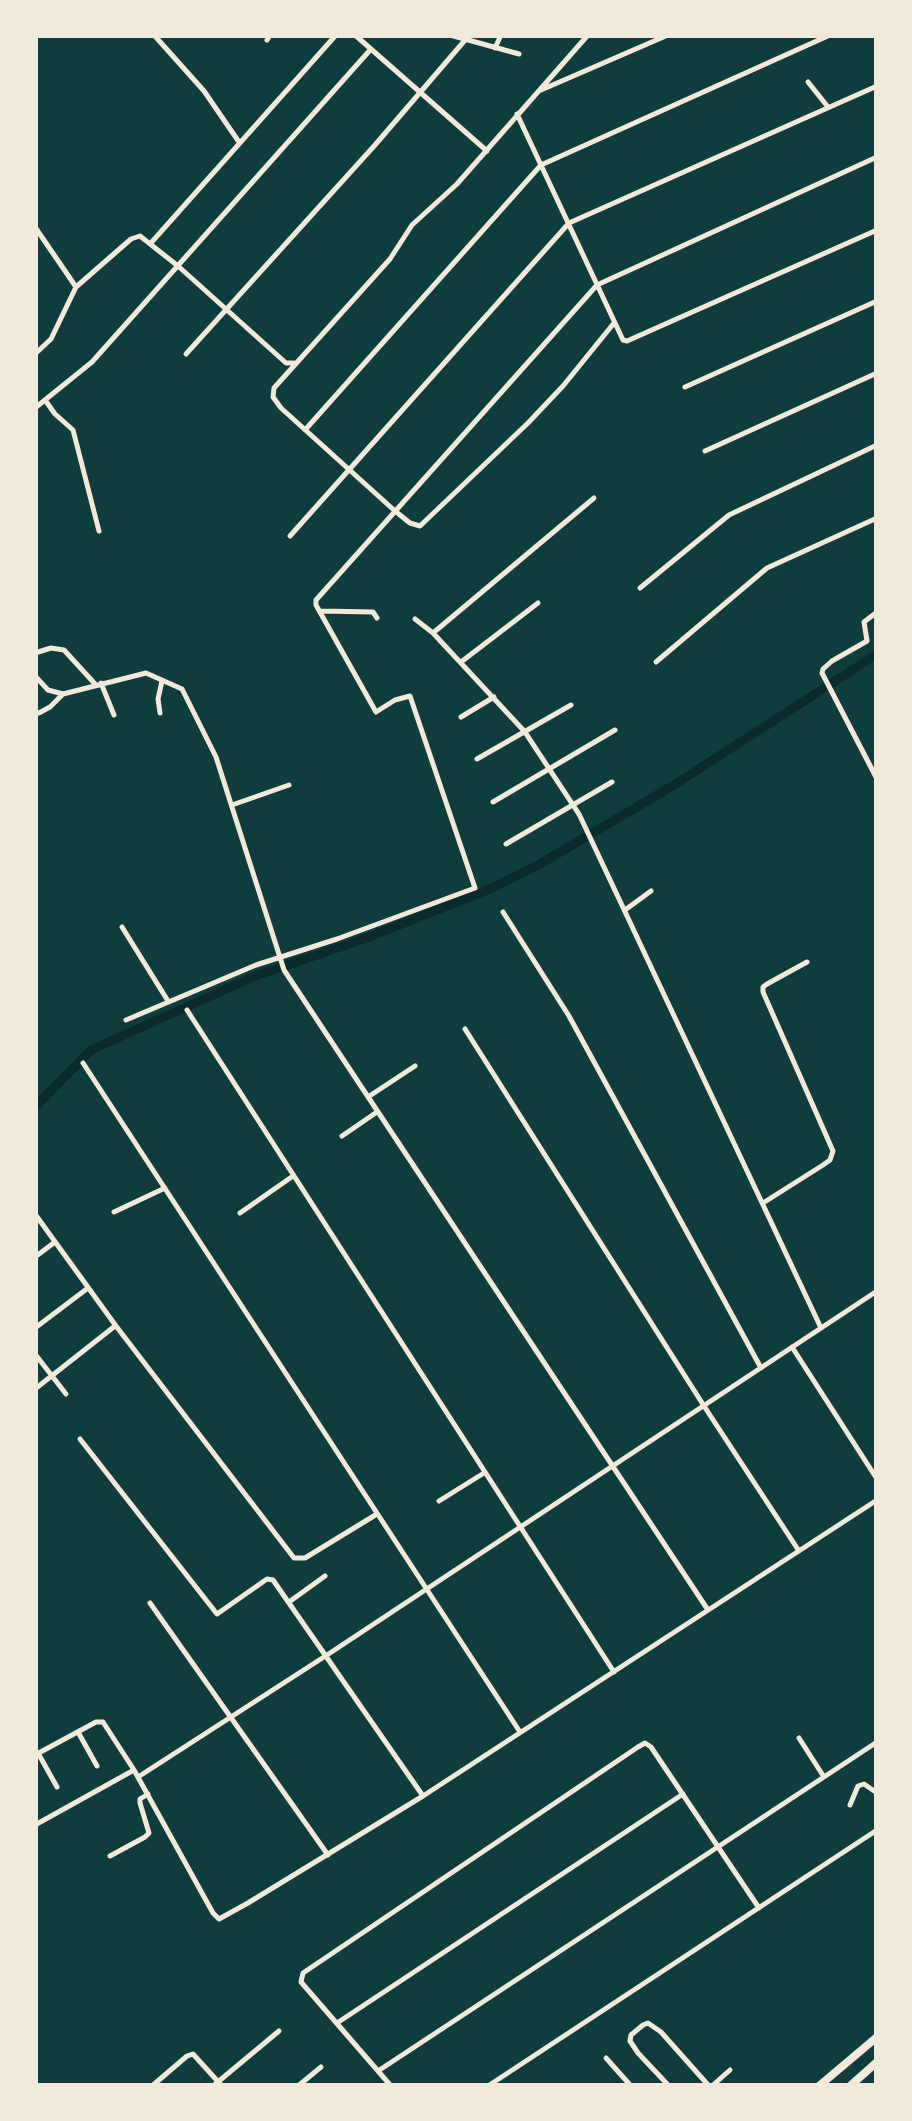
<!DOCTYPE html>
<style>
body{margin:0}
#map{position:relative;width:912px;height:2121px;overflow:hidden;background:#0f3d3e;font-family:Inter,sans-serif}
canvas{display:block}
.frame{position:absolute;inset:0;border:38px solid #f1e9da;pointer-events:none}
</style>
<div id="map">
<canvas width="912" height="2121"></canvas>
<div class="frame"></div>
</div>
<script>
const g = document.querySelector('canvas').getContext('2d');
g.lineJoin = 'round';
const shape = rows => new Path2D(rows.map(r => 'M' + r).join(''));
function trace(path, color, width, dash) { g.strokeStyle = color; g.lineWidth = width; g.lineCap = dash ? 'butt' : 'round'; g.setLineDash(dash || []); g.stroke(path); }
trace(shape([
 [35,1107,91,1050,255,976,364,939,492,888,540,864,674,785,877,654]
]), '#0a2a2b', 9);
trace(shape([
 [154,35,204,91,239,142],
 [355,35,487,151],
 [450,35,519,54],
 [588,35,457,184,412,225,390,259,274,388,273,397,281,408,395,511,410,523,420,526,528,423,563,386,614,323],
 [267,40,270,35],
 [495,48,501,35],
 [808,82,828,107],
 [541,90,668,35],
 [517,114,623,340,627,341,877,230],
 [35,227,76,287],
 [150,244,336,35],
 [35,354,51,339,76,287,131,239,140,236,178,266,286,363,294,363],
 [186,354,375,145,466,39],
 [685,387,877,301],
 [45,400,55,414,73,430,99,531],
 [35,408,92,362,371,49],
 [305,430,541,165,830,35],
 [705,451,877,373],
 [290,536,569,223,877,86],
 [640,588,729,515,877,445],
 [320,611,373,612,377,618],
 [877,612,864,622,867,641,832,661,823,669,822,673,877,779],
 [415,619,433,633,525,732,579,814,821,1328],
 [433,633,594,498],
 [35,653,51,648,64,650,96,685],
 [461,662,538,603],
 [656,662,767,568,877,518],
 [35,676,48,690,63,694,146,673,182,689,216,757,284,970,708,1610],
 [101,683,114,715],
 [39,713,50,707,63,694],
 [160,713,158,699,162,681],
 [461,717,494,697],
 [477,759,571,705],
 [493,802,615,730],
 [232,805,289,785],
 [506,844,612,782],
 [625,910,651,891],
 [503,912,569,1016,761,1368],
 [122,927,168,1001],
 [187,1010,614,1672],
 [126,1020,256,965,337,939,475,888,410,696,395,700,376,712,316,605,316,600,597,285,877,157],
 [465,1029,704,1406,799,1551],
 [83,1063,520,1732],
 [368,1097,415,1066],
 [342,1136,377,1112],
 [763,1203,823,1165,830,1160,833,1151,763,992,763,987,767,984,807,962],
 [114,1212,165,1188],
 [240,1213,293,1176],
 [35,1214,116,1326,294,1558,305,1558,377,1514],
 [35,1257,55,1242],
 [35,1328,88,1288],
 [792,1347,877,1479],
 [35,1354,66,1394],
 [35,1389,115,1326],
 [80,1439,217,1614,267,1579,273,1580,423,1796],
 [439,1501,484,1473],
 [289,1602,325,1576],
 [150,1603,328,1855],
 [78,1732,97,1766],
 [799,1738,824,1777],
 [38,1753,57,1787],
 [35,1755,96,1722,103,1722,134,1770,213,1913,219,1919,248,1903,423,1796,877,1500],
 [138,1777,327,1655,877,1291],
 [850,1805,858,1786,864,1784,877,1793],
 [35,1825,134,1770],
 [110,1856,145,1837,149,1833,140,1803,140,1799,148,1794],
 [337,2023,683,1794],
 [606,2058,631,2086],
 [378,2071,877,1742],
 [152,2086,187,2056,193,2054,222,2086],
 [213,2086,279,2031],
 [298,2086,321,2067],
 [391,2086,301,1982,303,1973,638,1747,645,1743,651,1747,759,1908],
 [488,2086,877,1830],
 [669,2086,638,2053,630,2041,631,2035,643,2025,648,2023,661,2032,709,2086],
 [712,2086,730,2070]
]), '#f1e9da', 5);
trace(shape([
 [819,2086,877,2037],
 [850,2086,877,2062]
]), '#f1e9da', 8);
</script>
